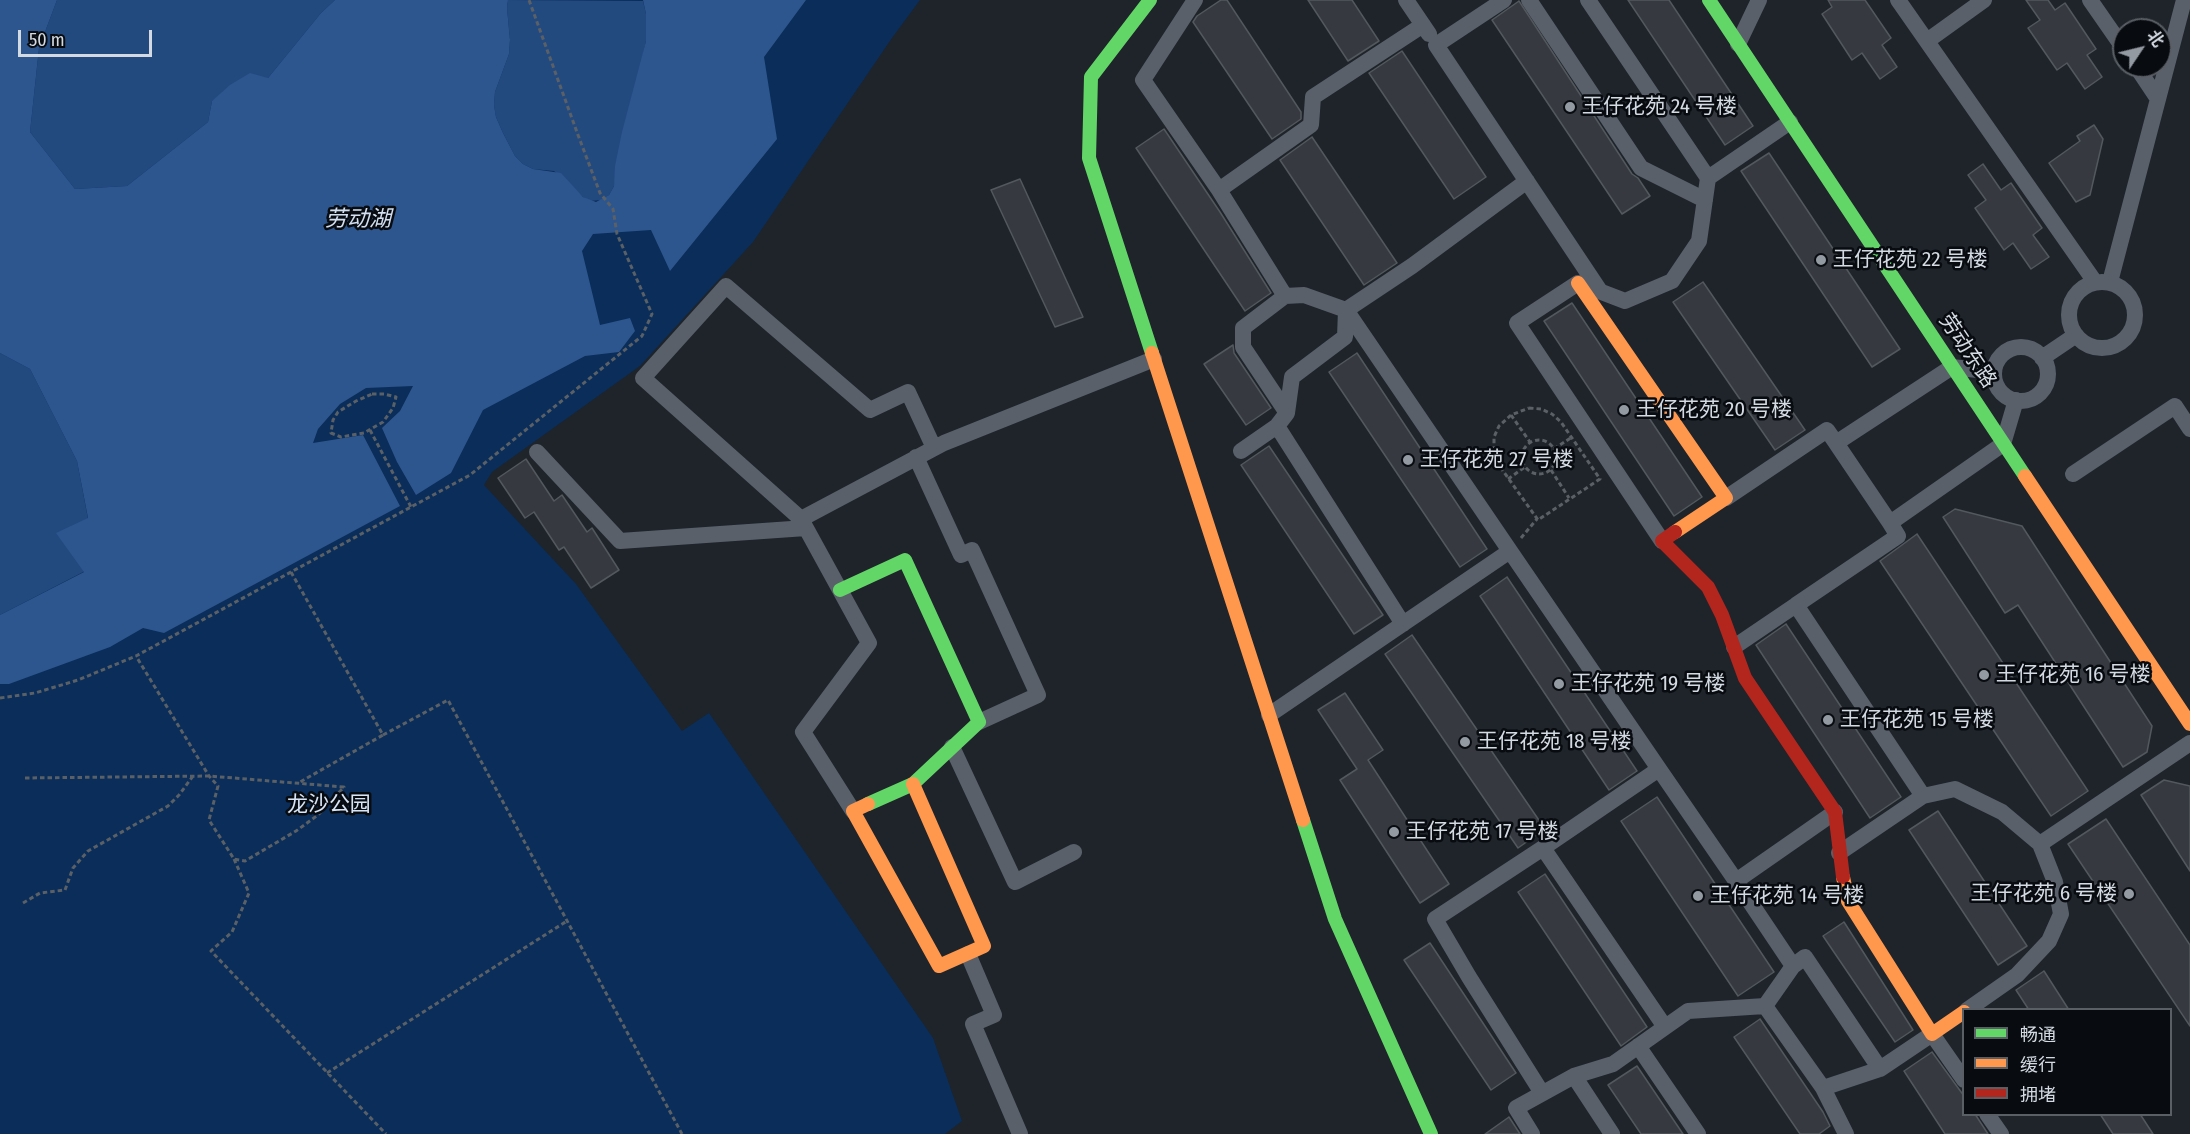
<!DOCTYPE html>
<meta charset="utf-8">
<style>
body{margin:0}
#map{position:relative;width:2190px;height:1134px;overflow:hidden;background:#1e242a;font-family:"Fira Sans Condensed","Noto Sans SC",sans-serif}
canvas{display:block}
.legend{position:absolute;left:1962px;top:1008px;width:210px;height:108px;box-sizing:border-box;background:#080c11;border:2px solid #5a5e65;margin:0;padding:8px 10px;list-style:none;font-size:18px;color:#d4dae2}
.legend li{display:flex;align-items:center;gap:12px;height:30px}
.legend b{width:30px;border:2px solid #5a5e65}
.north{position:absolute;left:2112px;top:18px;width:60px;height:60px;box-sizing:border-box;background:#080c11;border:2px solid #5a5e65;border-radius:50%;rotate:55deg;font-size:16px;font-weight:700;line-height:24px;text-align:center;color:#d4dae2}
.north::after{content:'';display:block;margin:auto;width:21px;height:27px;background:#949aa2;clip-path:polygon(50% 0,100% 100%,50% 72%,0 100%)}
.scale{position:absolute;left:18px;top:30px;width:134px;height:27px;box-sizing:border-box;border:3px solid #d4dae2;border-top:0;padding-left:8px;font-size:18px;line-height:21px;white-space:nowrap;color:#d4dae2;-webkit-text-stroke:4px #080c11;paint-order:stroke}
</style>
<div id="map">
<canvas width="2190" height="1134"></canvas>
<ul class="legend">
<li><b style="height:8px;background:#63d668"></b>畅通</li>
<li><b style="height:8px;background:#ff974d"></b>缓行</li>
<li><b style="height:8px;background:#b3261e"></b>拥堵</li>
</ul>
<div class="north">北</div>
<div class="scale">50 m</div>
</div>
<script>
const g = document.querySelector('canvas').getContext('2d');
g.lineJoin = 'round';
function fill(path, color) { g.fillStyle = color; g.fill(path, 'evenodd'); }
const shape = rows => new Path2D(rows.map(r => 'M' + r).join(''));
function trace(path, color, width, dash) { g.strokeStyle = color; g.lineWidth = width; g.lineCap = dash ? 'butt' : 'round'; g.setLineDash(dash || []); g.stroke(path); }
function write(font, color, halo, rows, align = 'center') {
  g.font = font + ' "Fira Sans Condensed","Noto Sans SC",sans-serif'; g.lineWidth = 5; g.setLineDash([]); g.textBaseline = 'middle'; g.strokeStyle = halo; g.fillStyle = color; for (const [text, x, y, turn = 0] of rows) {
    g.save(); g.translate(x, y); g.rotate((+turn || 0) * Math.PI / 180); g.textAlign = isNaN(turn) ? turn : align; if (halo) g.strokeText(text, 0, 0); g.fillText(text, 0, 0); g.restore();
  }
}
fill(shape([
 [0,0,920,0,892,38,753,242,640,366,492,472,484,485,576,584,682,731,709,713,933,1038,962,1121,945,1134,0,1134]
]), '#0a2d59');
fill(shape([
 [57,0,335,0,321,13,268,78,212,101,208,122,127,186,75,189,30,132,39,48],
 [508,0,643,1,646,14,646,41,614,186,609,195,601,200,589,201,583,197,554,171,533,169,523,164,515,156,503,133,496,117,494,105,495,92,509,54,510,40,507,8],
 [0,353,30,369,77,461,88,519,85,571,0,615]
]), '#234a7f');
fill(shape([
 [0,0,57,0,39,48,30,132,75,189,127,186,208,122,212,101,230,85,250,73,268,78,321,13,335,0,508,0,507,8,510,40,509,54,495,92,494,105,496,117,503,133,515,156,523,164,533,169,561,173,583,197,596,202,609,195,614,186,615,166,622,132,646,41,646,14,643,0,806,0,764,57,777,139,670,271,651,230,593,234,582,251,600,325,630,318,635,331,619,352,585,356,483,410,451,473,416,495,397,462,382,428,400,411,413,386,366,388,340,404,318,429,313,443,363,435,400,506,164,633,143,628,110,647,9,684,0,684,0,615,84,572,56,533,88,518,77,461,30,369,0,353]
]), '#2d568e');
const building = shape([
 [1221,0,1227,0,1301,112,1301,119,1272,139,1193,22,1197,16,1221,0],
 [1308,0,1352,0,1379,41,1348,61,1308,0],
 [1628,0,1669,0,1753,126,1725,145,1628,0],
 [1828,0,1865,0,1891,38,1882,45,1897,67,1880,79,1862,53,1852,60,1822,14,1832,7,1828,0],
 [2026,0,2048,0,2055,10,2065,3,2096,49,2087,55,2102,77,2085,89,2067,63,2057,70,2028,28,2040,20,2026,0],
 [1519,1,1632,174,1638,178,1650,196,1622,214,1492,20,1519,1],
 [1402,51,1486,177,1454,199,1369,73,1402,51],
 [2094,125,2103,139,2090,195,2076,202,2049,163,2080,141,2077,136,2094,125],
 [1164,129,1220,212,1271,293,1245,311,1136,148,1164,129],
 [1312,137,1397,263,1364,285,1280,160,1312,137],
 [1769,153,1900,349,1872,367,1741,171,1769,153],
 [1983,164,2001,190,2011,183,2042,228,2033,235,2049,257,2031,269,2013,243,2004,250,1975,208,1986,200,1968,175,1983,164],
 [1020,179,1083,317,1055,327,991,190,1020,179],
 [1703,282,1805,430,1775,450,1673,302,1703,282],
 [1572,303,1702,497,1674,516,1544,321,1572,303],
 [1233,345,1234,353,1271,408,1246,425,1204,364,1233,345],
 [1357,353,1487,549,1460,567,1329,372,1357,353],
 [1269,446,1383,615,1354,634,1241,465,1269,446],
 [526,459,554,501,562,495,587,532,592,528,619,570,591,588,564,547,559,550,534,512,525,518,498,478,526,459],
 [1955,509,2022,526,2152,726,2147,752,2123,767,2018,605,2005,613,1943,517,1955,509],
 [1917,534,2088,791,2051,816,1880,561,1917,534],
 [1507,577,1637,771,1609,790,1480,596,1507,577],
 [1786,624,1901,797,1870,818,1756,645,1786,624],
 [1412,635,1545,829,1518,848,1385,654,1412,635],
 [1345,693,1383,750,1368,760,1449,884,1420,903,1340,780,1357,769,1318,710,1345,693],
 [2164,780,2190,786,2190,871,2141,795,2164,780],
 [1657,797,1774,972,1738,996,1621,821,1657,797],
 [1938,811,2027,946,1998,965,1909,830,1938,811],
 [2106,819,2190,945,2190,1026,2068,844,2106,819],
 [1545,874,1647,1027,1621,1046,1518,892,1545,874],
 [1844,922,1913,1030,1895,1042,1823,936,1844,922],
 [1430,943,1516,1073,1491,1090,1404,960,1430,943],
 [2044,971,2069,1010,2029,1010,2016,990,2044,971],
 [1760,1019,1823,1112,1830,1126,1819,1134,1800,1134,1734,1037,1760,1019],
 [1932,1052,1964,1096,1964,1114,1975,1114,1988,1134,1945,1134,1904,1071,1932,1052],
 [1637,1066,1683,1134,1641,1134,1608,1085,1637,1066],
 [2100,1114,2140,1114,2153,1134,2113,1134,2100,1114],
 [1509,1117,1520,1134,1485,1134,1509,1117]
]);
fill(building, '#363a40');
trace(building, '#53585e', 1.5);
trace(shape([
 [372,394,384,394,396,397,393,408,383,422,364,433,341,437,331,433,333,420,338,412,356,401,372,394],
 [1529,408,1541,409,1552,414,1561,422,1600,479,1538,520,1496,461,1494,449,1494,437,1499,426,1511,415,1529,408],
 [1511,415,1530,442],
 [370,430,411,507],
 '1522 457a17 17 0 1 1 34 0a17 17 0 1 1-34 0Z',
 [1554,449,1572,437],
 [1551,470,1569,498],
 [1508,479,1525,467],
 [1521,538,1537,519],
 [291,572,383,735,300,782],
 [0,698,35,693,78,680,136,656,470,475,642,336,652,314,617,234,613,209,600,193,578,135,529,0],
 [383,735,448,700,682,1134],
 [25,778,209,776,344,787,318,815,296,831,245,861,234,859,209,820,218,786,209,776,136,656],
 [234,859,249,893,232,932,211,951,386,1134],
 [23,903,40,893,65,890,73,868,88,851,168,806,179,795,193,776],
 [327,1073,567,921]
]), '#5a6066', 3, [4.5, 3]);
trace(shape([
 [1195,0,1143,80,1219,190],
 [1406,0,1429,34],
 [1504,0,1436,45,1600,291],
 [1529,0,1641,168,1705,200],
 [1588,0,1708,178],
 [1898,0,2095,282],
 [2090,0,2124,49],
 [1927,41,1984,0],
 [1738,44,1759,0],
 [2136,66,2158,99],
 '2069 315a33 33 0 1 1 66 0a33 33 0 1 1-66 0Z',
 [2110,282,2184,0],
 [1285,296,1219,190,1311,125,1313,97,1423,25],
 '1994 374a27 27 0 1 1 54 0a27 27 0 1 1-54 0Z',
 [2042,358,2076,335],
 [1277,426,1403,624],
 [1836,443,1890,523],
 [1241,451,1277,426,1287,413,1292,377,1345,337,1346,310,1412,266,1527,181],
 [537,452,620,541,806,528],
 [916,457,961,555,972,550,1038,695,979,722],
 [2073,474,2175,406,2190,429],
 [1726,498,1827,430,1836,443,1952,367,1994,372],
 [801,519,643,378,726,286,870,410,908,392,934,448],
 [1662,541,1517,323,1578,283,1625,301,1672,281,1699,241,1708,178,1790,122],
 [1510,551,1659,769],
 [1796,605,1898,536,1890,523,2003,444,2016,400],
 [1734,647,1796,605,1923,796],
 [1269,715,1510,551,1346,310,1304,295,1285,296,1243,328,1243,347,1287,413],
 [952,747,1015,882,1074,852],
 [853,811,803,732,869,643,801,519,944,443,1154,359],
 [1835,812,1736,881,1793,966,1805,957,1880,1069],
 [2040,844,2190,743],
 [1543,848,1659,769,1736,881],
 [1839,853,1923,796,1955,789,2002,812,2040,844,2055,882,2061,914,2049,941,2017,975,1967,1010],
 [968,954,994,1015,973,1024,1020,1134],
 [1793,966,1765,1006,1823,1088],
 [1638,1046,1698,1134],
 [1574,1076,1612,1134],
 [1542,1093,1469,977,1435,919,1543,848,1665,1027],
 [1987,1114,2001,1134],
 [1532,1134,1516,1108,1574,1076,1613,1064,1688,1011,1765,1006],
 [1846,1134,1823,1088,1880,1069,1932,1034,1964,1080]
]), '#5a606a', 16);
trace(shape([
 [1150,0,1091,77,1089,158,1152,353],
 [1709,0,2025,476],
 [840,590,905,560,979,722,913,784,868,804],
 [1303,820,1335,919,1431,1134]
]), '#63d668', 14);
trace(shape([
 [1578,283,1726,498,1675,532],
 [1152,353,1303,820],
 [2025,476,2190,724],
 [868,804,853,811,939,966,984,946,913,784],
 [1843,877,1848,901,1932,1034,1964,1012]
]), '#ff974d', 14);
trace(shape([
 [1675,532,1662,541,1708,587,1722,615,1745,678,1835,812,1843,877]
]), '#b3261e', 14);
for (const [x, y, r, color] of [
 [1570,107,6,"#949aa2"],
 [1821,260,6,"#949aa2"],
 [1624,410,6,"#949aa2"],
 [1408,460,6,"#949aa2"],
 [1984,675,6,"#949aa2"],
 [1559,684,6,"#949aa2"],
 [1828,720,6,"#949aa2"],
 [1465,742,6,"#949aa2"],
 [1394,832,6,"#949aa2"],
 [2129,894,6,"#949aa2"],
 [1698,896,6,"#949aa2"]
]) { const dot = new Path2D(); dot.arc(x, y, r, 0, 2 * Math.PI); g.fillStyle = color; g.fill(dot); trace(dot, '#080c11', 2); }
write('21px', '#d4dae2', '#080c11', [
 ["王仔花苑 24 号楼",1582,107],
 ["王仔花苑 22 号楼",1833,260],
 ["王仔花苑 20 号楼",1636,410],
 ["王仔花苑 27 号楼",1420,460],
 ["王仔花苑 16 号楼",1996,675],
 ["王仔花苑 19 号楼",1571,684],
 ["王仔花苑 15 号楼",1840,720],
 ["王仔花苑 18 号楼",1477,742],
 ["王仔花苑 17 号楼",1406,832],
 ["王仔花苑 6 号楼",2117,894,"right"],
 ["王仔花苑 14 号楼",1710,896]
], 'left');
write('21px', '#d4dae2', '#080c11', [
 ["劳动东路",1967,351,56]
]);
write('21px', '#d8e5f7', '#080c11', [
 ["龙沙公园",329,805]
]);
write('italic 22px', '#d2dff1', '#080c11', [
 ["劳动湖",358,220]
]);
</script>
